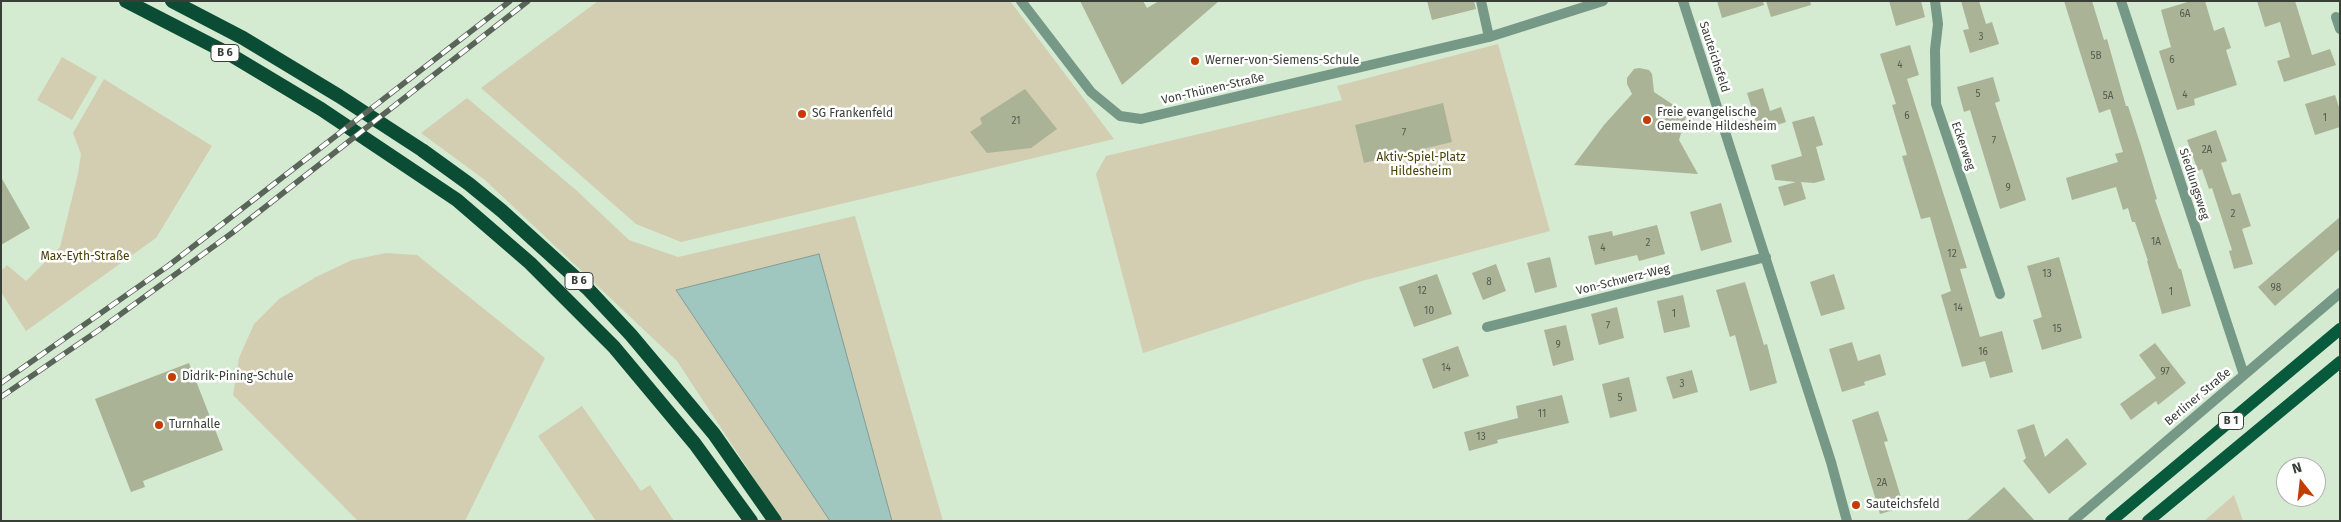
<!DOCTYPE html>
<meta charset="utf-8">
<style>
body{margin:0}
#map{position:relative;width:2341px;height:522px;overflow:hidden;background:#d4ead1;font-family:"Fira Sans",sans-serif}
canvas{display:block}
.frame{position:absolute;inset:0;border:2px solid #373f36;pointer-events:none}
.north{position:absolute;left:2276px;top:457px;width:50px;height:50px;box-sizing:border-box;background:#fff;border:1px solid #afb2af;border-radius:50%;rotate:344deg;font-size:14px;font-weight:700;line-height:20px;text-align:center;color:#373f36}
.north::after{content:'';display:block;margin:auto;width:18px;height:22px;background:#c33c00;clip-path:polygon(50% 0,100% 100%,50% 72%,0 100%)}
</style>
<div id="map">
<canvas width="2341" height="522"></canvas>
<div class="frame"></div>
<div class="north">N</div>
</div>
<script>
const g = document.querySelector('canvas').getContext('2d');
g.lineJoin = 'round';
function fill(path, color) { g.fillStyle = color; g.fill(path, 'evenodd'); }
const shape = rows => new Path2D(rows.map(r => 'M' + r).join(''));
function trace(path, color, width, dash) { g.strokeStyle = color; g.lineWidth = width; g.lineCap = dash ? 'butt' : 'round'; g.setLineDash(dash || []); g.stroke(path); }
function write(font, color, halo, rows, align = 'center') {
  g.font = font + ' "Fira Sans",sans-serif'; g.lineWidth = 5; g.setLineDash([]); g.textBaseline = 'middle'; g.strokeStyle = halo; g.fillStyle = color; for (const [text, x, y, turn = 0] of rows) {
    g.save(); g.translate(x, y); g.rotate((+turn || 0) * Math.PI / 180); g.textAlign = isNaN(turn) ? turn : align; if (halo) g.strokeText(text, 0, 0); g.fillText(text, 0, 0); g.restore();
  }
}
fill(shape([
 [598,1,1010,1,1114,139,681,242,636,224,481,88],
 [1498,44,1550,231,1362,281,1143,353,1096,174,1106,156,1330,103,1342,100,1337,86],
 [62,57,97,77,72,120,37,100],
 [104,79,212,146,156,238,26,331,1,292,1,271,7,265,26,281,60,247,78,174,81,154,73,133],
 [467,98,576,190,629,240,678,257,855,216,943,521,782,521,677,361,485,180,421,133],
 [386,253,417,255,545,358,465,521,358,521,233,395,239,358,254,324,279,299,316,277,352,260],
 [582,406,641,491,650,485,674,521,596,521,538,436],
 [2234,495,2243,521,2204,521]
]), '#d3ceb2');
const water = shape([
 [819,254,892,521,830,521,676,290,819,254]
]);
fill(water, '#9fc6bf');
trace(water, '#809e96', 1);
fill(shape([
 [1080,1,1143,1,1147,8,1159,1,1219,1,1122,85],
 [1427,1,1474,1,1476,9,1432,20],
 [1717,1,1763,1,1764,5,1722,18],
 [1766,1,1810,1,1811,5,1771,17],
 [1889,1,1921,1,1925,17,1896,26],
 [1961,1,1979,1,1986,24,1992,22,1999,44,1970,53,1963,30,1969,29],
 [2064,1,2092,1,2104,40,2107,39,2126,106,2128,106,2141,146,2157,199,2155,200,2179,269,2181,269,2191,306,2162,314,2147,261,2148,261,2135,222,2132,222,2128,208,2123,210,2116,187,2072,200,2066,178,2118,162,2115,154,2123,152,2110,109,2099,113],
 [2191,1,2205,1,2214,31,2224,27,2231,48,2226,50,2237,85,2194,99,2195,105,2177,110,2159,51,2171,47,2161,10],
 [2257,1,2295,1,2312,55,2330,49,2336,65,2284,82,2277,61,2290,57,2280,22,2265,27],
 [1910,45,1919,75,1907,79,1967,268,1960,269,1980,337,2002,331,2013,372,1990,378,1985,361,1962,367,1941,295,1951,291,1930,217,1921,219,1902,156,1907,155,1892,105,1896,104,1880,54],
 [1639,68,1649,70,1652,74,1654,92,1687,114,1679,140,1698,174,1574,165,1604,125,1632,94,1627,84,1627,78,1634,69],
 [1993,77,2000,101,1995,103,2026,200,2000,209,1970,110,1964,112,1957,87],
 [1763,88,1770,111,1781,107,1786,122,1759,131,1747,93],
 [1025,89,1057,129,1031,148,987,153,970,132,982,124,980,118],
 [2335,95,2340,110,2340,127,2315,135,2305,104],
 [1443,103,1452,142,1364,163,1355,125],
 [1814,116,1823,145,1816,147,1825,180,1814,183,1801,182,1806,199,1784,206,1778,187,1796,182,1775,180,1771,165,1802,156,1792,122],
 [2216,130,2227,161,2221,163,2232,195,2240,193,2251,226,2242,229,2253,264,2234,269,2229,251,2232,250,2212,188,2209,189,2202,169,2198,171,2187,140],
 [1,177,30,228,1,245],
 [1721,203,1732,242,1701,251,1690,212],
 [2340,217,2340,249,2275,306,2258,287],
 [1657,225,1665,254,1639,261,1637,255,1595,265,1588,236,1612,231,1613,236],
 [1550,257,1557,287,1535,293,1527,263],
 [2059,257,2082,338,2042,350,2033,320,2042,317,2027,266],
 [1496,264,1506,291,1483,300,1472,273],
 [1437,274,1452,314,1414,327,1399,287],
 [1834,274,1845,309,1821,316,1810,282],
 [1745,282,1764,345,1767,344,1777,383,1750,391,1735,335,1730,337,1716,290],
 [1683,295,1690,327,1664,333,1657,301],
 [1617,307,1624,338,1599,345,1591,314],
 [1566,325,1574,360,1553,366,1544,330],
 [1852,342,1858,361,1880,354,1886,375,1864,382,1865,385,1842,392,1829,349],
 [2155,343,2186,383,2158,405,2156,401,2131,420,2120,404,2156,378,2139,355],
 [1458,346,1469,376,1433,389,1422,359],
 [189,363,223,450,143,481,145,487,131,492,95,399],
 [1692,370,1698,392,1673,399,1666,377],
 [1629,377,1637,411,1610,418,1602,384],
 [1562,395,1569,423,1497,440,1498,443,1469,451,1464,432,1518,418,1516,406],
 [1878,411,1888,441,1884,442,1904,507,1880,514,1852,420],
 [2034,424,2045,457,2067,438,2087,464,2049,494,2023,461,2026,458,2017,430],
 [2004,487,2035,521,1966,521]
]), '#abb397');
trace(shape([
 [1021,1,1091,92,1120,116,1141,119,1489,37,1603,1],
 [1481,1,1489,37],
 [1683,1,1831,462,1847,521],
 [1935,1,1938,24,1935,50,1936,104,2000,294],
 [2121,1,2244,375],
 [2336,17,2340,29],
 [1487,327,1766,257],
 [2073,521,2340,293]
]), '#769886', 10);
trace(shape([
 [2111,521,2340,329],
 [2148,521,2340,362]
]), '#085a3d', 12);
trace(shape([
 [126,1,231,55,321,109,457,200,530,263,614,347,695,444,751,521],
 [172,1,243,38,339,96,422,150,469,184,502,211,588,289,631,335,714,434,775,521]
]), '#0b4c34', 14);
const rail = shape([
 [1,383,168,266,510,1],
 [1,397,99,330,232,233,528,1]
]);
trace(rail, '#5a6559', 5.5);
trace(rail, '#fff', 4, [11]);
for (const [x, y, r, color] of [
 [1195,61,5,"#c33c00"],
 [802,114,5,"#c33c00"],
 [1647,120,5,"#c33c00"],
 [172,377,5,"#c33c00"],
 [159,425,5,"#c33c00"],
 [1856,505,5,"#c33c00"]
]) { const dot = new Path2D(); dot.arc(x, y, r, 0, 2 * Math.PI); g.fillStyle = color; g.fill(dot); trace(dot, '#fff', 2); }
write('10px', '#545c4e', null, [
 ["6A",2185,14],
 ["3",1981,37],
 ["5B",2096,56],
 ["6",2172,60],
 ["4",1900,65],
 ["5",1978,94],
 ["4",2185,95],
 ["5A",2108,96],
 ["6",1907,116],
 ["1",2325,118],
 ["21",1016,121],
 ["7",1404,133],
 ["7",1994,141],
 ["2A",2207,150],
 ["9",2008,188],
 ["2",2233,214],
 ["1A",2156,242],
 ["2",1648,243],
 ["4",1603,248],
 ["12",1952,254],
 ["13",2047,274],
 ["8",1489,282],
 ["98",2276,288],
 ["12",1422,291],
 ["1",2171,292],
 ["14",1958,308],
 ["10",1429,311],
 ["1",1674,314],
 ["7",1608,326],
 ["15",2057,329],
 ["9",1558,345],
 ["16",1983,352],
 ["14",1446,368],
 ["97",2165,372],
 ["3",1682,384],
 ["5",1620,398],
 ["11",1542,414],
 ["13",1481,437],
 ["2A",1882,483]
]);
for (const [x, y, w] of [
 [225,53,28],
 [579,281,28],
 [2231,421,25]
]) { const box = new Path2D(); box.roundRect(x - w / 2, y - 8.5, w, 17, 4); g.fillStyle = '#fff'; g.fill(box); trace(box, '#373f36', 1); }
write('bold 11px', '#373f36', null, [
 ["B 6",225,53],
 ["B 6",579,281],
 ["B 1",2231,421]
]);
write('12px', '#373f36', '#fff', [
 ["Sauteichsfeld",1714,57,72],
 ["Von-Thünen-Straße",1213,89,-13],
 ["Eckerweg",1963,146,71],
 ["Siedlungsweg",2194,184,72],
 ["Von-Schwerz-Weg",1623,280,-14],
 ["Berliner Straße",2198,397,-40]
]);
write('12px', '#373f36', '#fff', [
 ["Werner-von-Siemens-Schule",1205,61],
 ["Freie evangelische",1657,113],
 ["Gemeinde Hildesheim",1657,127],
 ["SG Frankenfeld",812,114],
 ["Didrik-Pining-Schule",182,377],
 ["Turnhalle",169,425],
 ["Sauteichsfeld",1866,505]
], 'left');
write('12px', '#494107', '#fff', [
 ["Aktiv-Spiel-Platz",1421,158],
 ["Hildesheim",1421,172],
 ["Max-Eyth-Straße",85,257]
]);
</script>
